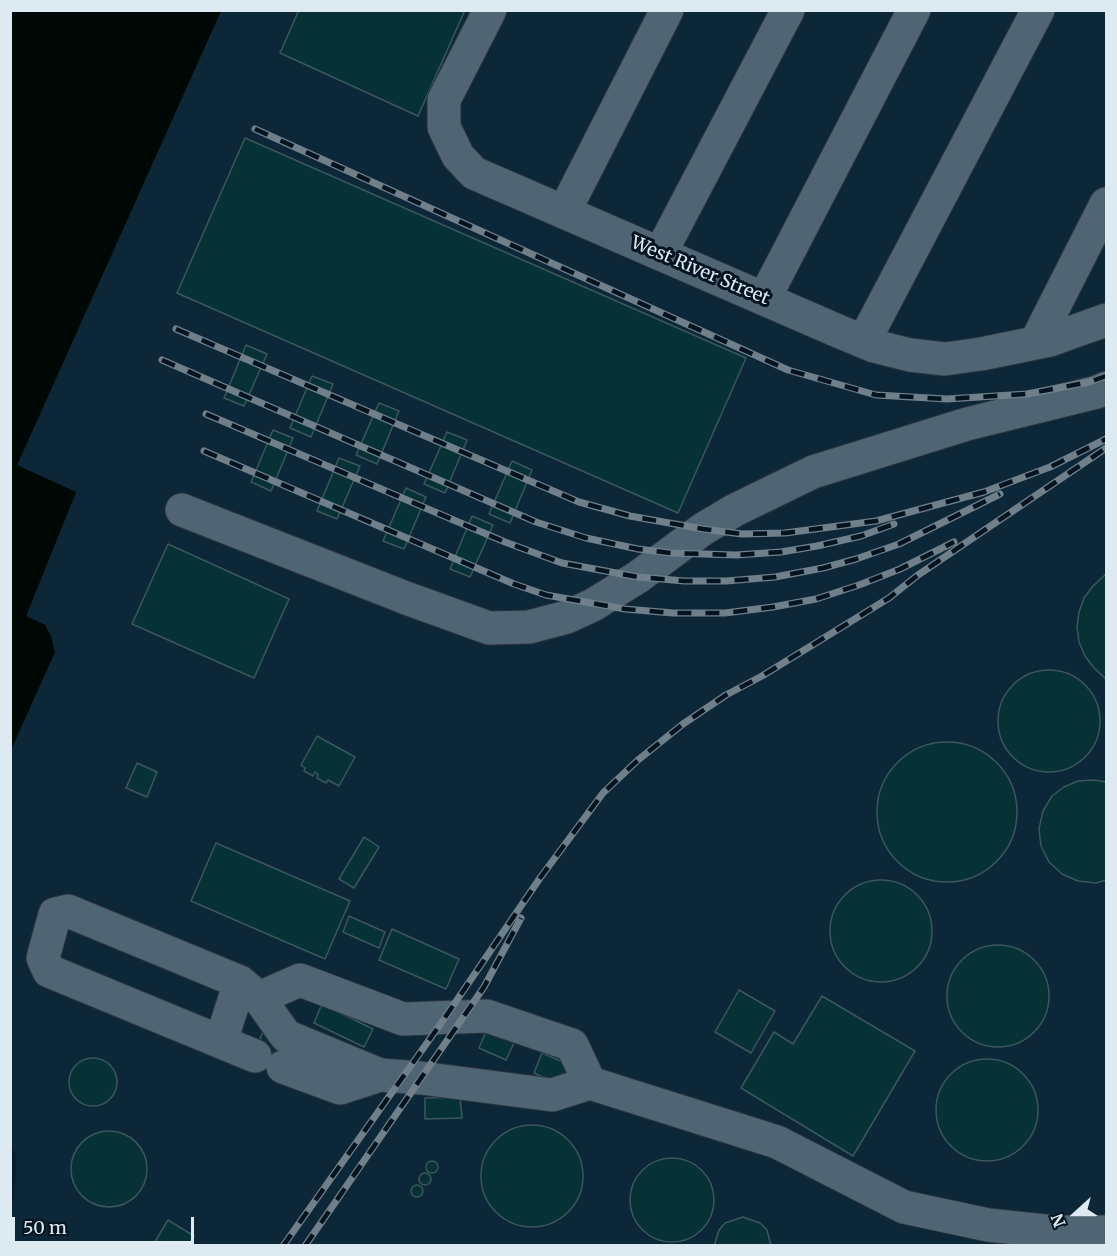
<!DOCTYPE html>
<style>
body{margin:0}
#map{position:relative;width:1117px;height:1256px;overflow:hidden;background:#0a1d2a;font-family:Merriweather,serif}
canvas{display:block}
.frame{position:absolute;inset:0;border:12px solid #ddeaf2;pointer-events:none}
.north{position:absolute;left:1045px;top:1184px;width:60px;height:60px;-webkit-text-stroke:4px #031420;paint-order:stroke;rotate:249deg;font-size:16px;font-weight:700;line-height:24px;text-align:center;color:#ddeaf2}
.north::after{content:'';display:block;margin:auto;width:21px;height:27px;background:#ddeaf2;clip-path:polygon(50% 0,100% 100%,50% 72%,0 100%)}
.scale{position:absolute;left:12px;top:1217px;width:182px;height:27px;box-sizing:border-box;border:3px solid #ddeaf2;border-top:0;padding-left:8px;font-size:18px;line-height:21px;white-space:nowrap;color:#ddeaf2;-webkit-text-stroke:4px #031420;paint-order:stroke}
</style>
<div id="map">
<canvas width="1117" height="1256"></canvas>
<div class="frame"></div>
<div class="north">N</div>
<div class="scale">50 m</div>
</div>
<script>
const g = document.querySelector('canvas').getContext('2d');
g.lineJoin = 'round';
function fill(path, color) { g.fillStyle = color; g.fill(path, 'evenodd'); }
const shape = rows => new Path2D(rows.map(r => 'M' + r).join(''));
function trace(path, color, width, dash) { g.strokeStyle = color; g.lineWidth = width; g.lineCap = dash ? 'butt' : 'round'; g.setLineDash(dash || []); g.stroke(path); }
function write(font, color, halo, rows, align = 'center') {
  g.font = font + ' Merriweather,serif'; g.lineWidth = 6; g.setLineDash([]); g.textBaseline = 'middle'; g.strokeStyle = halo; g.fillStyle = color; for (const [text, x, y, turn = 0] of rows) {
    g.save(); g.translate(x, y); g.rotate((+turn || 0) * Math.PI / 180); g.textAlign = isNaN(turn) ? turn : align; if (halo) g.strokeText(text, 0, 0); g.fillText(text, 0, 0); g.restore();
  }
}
fill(shape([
 [221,11,1106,11,1106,1245,11,1245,11,1203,14,1197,16,1168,15,1154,10,1139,10,750,55,652,26,616,76,493,17,466]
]), '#0c2737');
fill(shape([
 [11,10,221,11,17,465,76,492,26,616,45,625,51,636,55,652,11,750]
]), '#000805');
const building = shape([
 [299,10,465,10,418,116,280,53,299,10],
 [245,138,746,358,678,513,177,293,245,138],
 [246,345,267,354,244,406,224,398,246,345],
 [312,376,333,384,311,437,290,428,312,376],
 [379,403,399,411,377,464,356,455,379,403],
 [273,430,293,438,271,491,251,482,273,430],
 [447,432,467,440,445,493,424,484,447,432],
 [339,458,360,466,337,519,317,511,339,458],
 [512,461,532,470,510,523,489,514,512,461],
 [406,488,426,497,404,549,383,541,406,488],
 [472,516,493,525,470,577,450,569,472,516],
 [168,544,289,599,254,678,132,624,168,544],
 [1106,574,1106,679,1094,668,1085,656,1079,642,1077,627,1079,612,1084,598,1093,586,1106,574],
 '998 721a51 51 0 1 1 102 0a51 51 0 1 1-102 0Z',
 [317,736,355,757,339,786,328,780,326,783,317,778,318,774,315,772,313,776,304,771,305,768,301,765,317,736],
 '877 812a70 70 0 1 1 140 0a70 70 0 1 1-140 0Z',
 [137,763,157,772,147,797,126,788,137,763],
 [1094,780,1106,782,1106,880,1096,883,1078,881,1062,874,1049,862,1041,846,1039,829,1043,811,1052,796,1064,787,1078,781,1094,780],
 [364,837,379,847,354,888,339,879,364,837],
 [216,843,350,901,325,959,191,901,216,843],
 '830 931a51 51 0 1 1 102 0a51 51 0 1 1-102 0Z',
 [349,916,385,932,379,948,343,932,349,916],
 [392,929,459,959,446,989,379,960,392,929],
 '947 996a51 51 0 1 1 102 0a51 51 0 1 1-102 0Z',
 [739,990,775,1011,751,1053,715,1032,739,990],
 [822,996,915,1051,853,1156,741,1088,774,1032,793,1044,822,996],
 [322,1004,373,1029,364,1047,314,1023,322,1004],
 [264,1029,290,1040,282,1066,254,1054,264,1029],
 [487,1029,515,1041,506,1060,479,1048,487,1029],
 [542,1053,572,1066,564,1086,534,1073,542,1053],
 '69 1082a24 24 0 1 1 48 0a24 24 0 1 1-48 0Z',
 '936 1110a51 51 0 1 1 102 0a51 51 0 1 1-102 0Z',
 [460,1097,462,1118,425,1119,425,1098,460,1097],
 '481 1176a51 51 0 1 1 102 0a51 51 0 1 1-102 0Z',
 '71 1169a38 38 0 1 1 76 0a38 38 0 1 1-76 0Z',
 '630 1200a42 42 0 1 1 84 0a42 42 0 1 1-84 0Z',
 '426 1167a6 6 0 1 1 12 0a6 6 0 1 1-12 0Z',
 '419 1179a6 6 0 1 1 12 0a6 6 0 1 1-12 0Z',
 '411 1191a6 6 0 1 1 12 0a6 6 0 1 1-12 0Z',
 [743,1217,760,1223,767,1230,771,1246,714,1246,719,1230,725,1223,743,1217],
 [168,1220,194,1236,188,1246,153,1245,168,1220]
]);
fill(building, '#063137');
trace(building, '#3b575c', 1.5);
const minor = shape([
 [490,10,444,100,444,127,458,156,474,173,838,331,874,346,910,355,945,359,981,354,1050,340,1106,320],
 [564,212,667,10],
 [660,254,788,10],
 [764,299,914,10],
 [864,341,1038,10],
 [1036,342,1106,204],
 [182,510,406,598,489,628,529,627,567,617,593,605,638,577,703,529,735,510,813,472,967,424,1097,392,1106,388],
 [221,1041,240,982],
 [255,1056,49,971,43,958,55,914,68,911,240,982,259,998],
 [283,1067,340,1088,380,1075],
 [590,1083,572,1045,487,1016,403,1019,300,980,259,998,286,1036,380,1075,421,1078,552,1095,590,1083,777,1142,904,1207,988,1225,1055,1232,1106,1232]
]);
trace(minor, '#2c343f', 35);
trace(minor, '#4f6573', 33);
const rail = shape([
 [255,129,788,370,876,395,947,399,1027,394,1089,382,1106,376],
 [176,329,579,502,630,516,703,529,742,534,785,533,876,521,984,492,1050,467,1106,439],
 [162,360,536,522,586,538,638,549,671,553,736,555,781,552,817,546,861,536,894,524],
 [206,414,505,542,562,563,638,577,684,581,726,581,775,577,823,568,856,559,899,544,1000,494],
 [204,451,514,584,546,595,625,609,673,613,725,613,773,607,816,599,859,585,900,569,954,542],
 [283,1246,444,1019,540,878,603,793,638,760,683,724,726,695,762,676,889,598,918,575,1106,448],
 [305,1246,484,987,521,918]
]);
trace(rail, '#70808a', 7);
trace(rail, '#031420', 4.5, [14]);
write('18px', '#ddeaf2', '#031420', [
 ["West River Street",700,271,23]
]);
</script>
